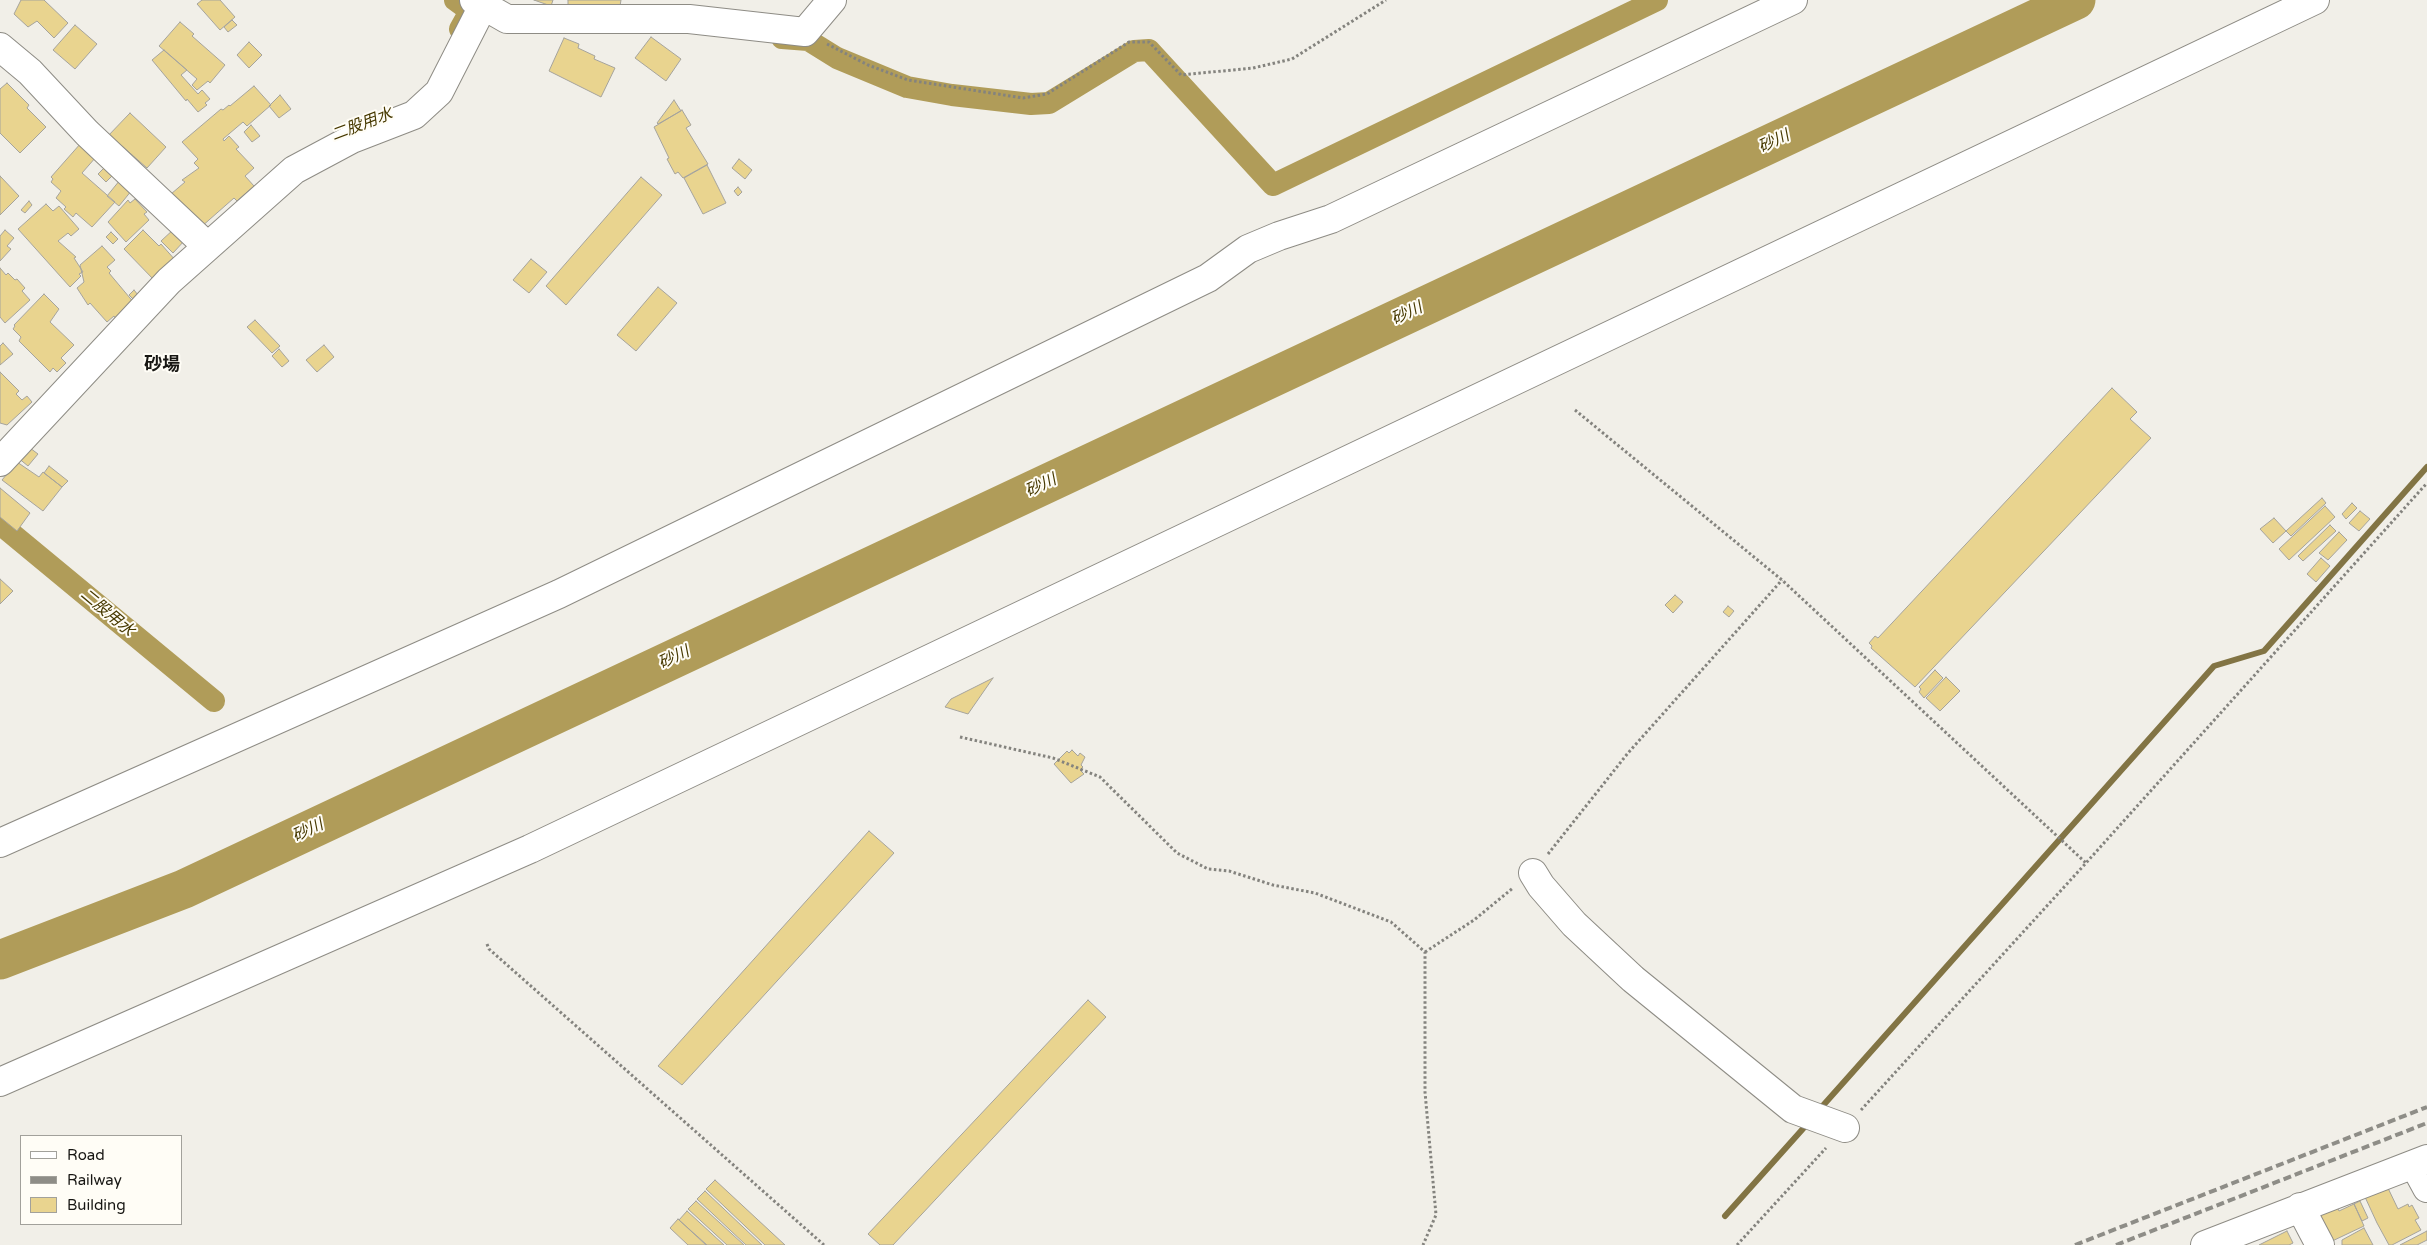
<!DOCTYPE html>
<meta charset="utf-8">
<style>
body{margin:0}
#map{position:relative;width:2427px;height:1245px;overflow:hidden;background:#f1efe8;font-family:"Varela Round",sans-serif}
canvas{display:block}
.legend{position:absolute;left:20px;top:1135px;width:162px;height:90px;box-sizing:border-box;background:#fffdf6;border:1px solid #a2a19b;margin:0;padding:6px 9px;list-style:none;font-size:15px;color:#171613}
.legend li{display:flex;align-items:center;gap:10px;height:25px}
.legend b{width:25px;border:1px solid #a2a19b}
</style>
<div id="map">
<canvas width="2427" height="1245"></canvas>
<ul class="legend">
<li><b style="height:6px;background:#fff"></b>Road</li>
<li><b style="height:6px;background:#8e8d87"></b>Railway</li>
<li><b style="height:14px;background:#e9d48f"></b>Building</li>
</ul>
</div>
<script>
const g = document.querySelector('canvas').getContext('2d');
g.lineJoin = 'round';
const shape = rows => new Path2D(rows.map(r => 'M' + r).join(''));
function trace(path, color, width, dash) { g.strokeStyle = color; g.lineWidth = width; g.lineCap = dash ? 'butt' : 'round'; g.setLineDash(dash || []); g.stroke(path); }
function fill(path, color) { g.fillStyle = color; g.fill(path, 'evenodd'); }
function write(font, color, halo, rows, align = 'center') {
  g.font = font + ' "Varela Round","Noto Sans JP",sans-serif'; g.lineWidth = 4; g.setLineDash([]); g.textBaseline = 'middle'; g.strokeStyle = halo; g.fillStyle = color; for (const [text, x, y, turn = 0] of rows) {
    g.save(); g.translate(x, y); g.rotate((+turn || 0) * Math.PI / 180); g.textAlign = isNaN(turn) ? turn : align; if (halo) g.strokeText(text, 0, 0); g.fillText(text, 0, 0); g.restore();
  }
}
trace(shape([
 [1819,1110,2214,666,2264,651,2427,467],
 [1725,1216,1809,1122]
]), '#827444', 6);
trace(shape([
 [455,0,470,11,460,29],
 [782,38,808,40,837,58,907,87,952,95,1031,104,1049,103,1134,51,1149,50,1273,185,1657,0],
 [0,524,214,701]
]), '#b09c59', 22);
trace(shape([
 [0,960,184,889,2076,0]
]), '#b09c59', 39);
const building = shape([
 [21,0,44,0,68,23,54,38,37,21,28,27,14,14,21,0],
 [202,0,220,0,235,17,220,30,197,4,202,0],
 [534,0,553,0,551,6,534,0],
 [568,0,621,0,619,12,568,11,568,0],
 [232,20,237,25,228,32,224,27,232,20],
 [180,22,194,34,192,36,225,65,210,83,208,81,197,90,192,85,197,79,159,46,180,22],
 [75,25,97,44,75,69,53,50,75,25],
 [651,37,681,59,666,81,635,58,651,37],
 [564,38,579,44,578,48,595,56,594,59,615,68,601,97,549,71,564,38],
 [249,42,262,55,249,68,237,55,249,42],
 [164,50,187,70,181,75,198,94,202,90,210,99,205,103,207,105,198,112,187,99,186,101,152,60,164,50],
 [7,83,29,105,27,108,46,127,20,153,0,133,0,89,7,83],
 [254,86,271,105,247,126,243,122,223,139,224,141,229,136,239,147,236,149,254,168,245,176,254,186,237,201,234,198,201,227,171,194,185,182,182,180,199,168,194,163,198,159,182,142,221,109,223,110,229,105,230,106,254,86],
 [280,95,291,109,279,118,269,106,280,95],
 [674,100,681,111,658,124,657,123,674,100],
 [682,110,691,125,686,128,708,164,683,178,678,172,675,174,667,159,669,158,654,127,682,110],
 [130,113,166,147,147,168,122,146,119,149,107,137,130,113],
 [251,125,260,136,252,142,244,132,251,125],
 [81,143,96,157,82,173,115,202,92,227,76,213,73,217,64,209,66,207,56,198,61,191,51,182,53,179,51,177,81,143],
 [739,159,752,170,745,179,732,168,739,159],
 [707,165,726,203,703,214,684,178,707,165],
 [106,166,114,174,106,182,98,174,106,166],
 [0,176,19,196,0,215,0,176],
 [641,177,662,195,566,305,546,286,641,177],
 [120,180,132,190,119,206,107,196,120,180],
 [738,187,742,192,738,196,734,191,738,187],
 [135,199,147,212,144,214,149,220,126,242,108,222,128,200,130,203,135,199],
 [29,201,32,205,25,213,21,210,29,201],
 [46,204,53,211,59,206,79,229,71,236,68,233,58,241,76,257,74,258,83,272,79,274,81,276,70,287,18,229,46,204],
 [174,229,185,240,173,253,161,241,174,229],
 [5,230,14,238,7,246,11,249,0,261,0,236,5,230],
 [143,230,159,246,161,244,176,261,155,281,124,249,143,230],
 [111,232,118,239,113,244,106,237,111,232],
 [102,246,115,260,107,267,111,271,109,273,135,304,116,319,114,316,107,322,90,303,88,305,77,288,84,282,80,265,102,246],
 [531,259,547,272,529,293,513,280,531,259],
 [0,268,6,275,8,273,15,280,17,279,25,288,22,291,30,300,5,323,0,317,0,268],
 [658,287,677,303,636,351,617,335,658,287],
 [134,290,138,295,134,300,129,295,134,290],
 [44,294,59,309,50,322,74,345,61,358,66,363,57,372,53,368,50,372,19,341,21,337,13,329,15,326,14,325,44,294],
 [255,320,280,346,272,353,247,327,255,320],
 [3,343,13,354,0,365,0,346,3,343],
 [324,345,334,357,317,372,306,360,324,345],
 [279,349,289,361,282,367,272,356,279,349],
 [0,372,19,391,16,394,22,400,27,396,32,402,7,425,0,423,0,372],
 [2112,388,2137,412,2130,419,2151,438,1915,687,1871,648,1872,646,1869,643,1875,636,1878,638,2112,388],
 [26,445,38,454,28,466,17,457,26,445],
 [17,462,39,477,43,472,62,487,43,511,2,480,17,462],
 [49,466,68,481,62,487,44,473,49,466],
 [0,488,30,513,17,531,0,517,0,488],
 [2322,498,2326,503,2291,536,2286,531,2322,498],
 [2352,503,2357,508,2346,519,2342,514,2352,503],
 [2325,506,2335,517,2289,560,2279,549,2325,506],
 [2360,511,2370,519,2359,531,2349,523,2360,511],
 [2274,518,2286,531,2273,543,2260,529,2274,518],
 [2330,525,2336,531,2303,561,2298,556,2330,525],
 [2339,532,2347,540,2328,560,2319,553,2339,532],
 [2321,558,2330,566,2316,582,2307,574,2321,558],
 [0,579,13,591,0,604,0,579],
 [1675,595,1683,602,1673,613,1665,605,1675,595],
 [1728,606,1734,611,1729,617,1723,612,1728,606],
 [1935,670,1943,678,1924,698,1919,692,1921,689,1919,687,1935,670],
 [1946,677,1960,691,1940,711,1926,698,1946,677],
 [993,678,968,714,945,707,951,699,993,678],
 [1072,750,1078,756,1080,753,1085,757,1081,765,1083,767,1080,770,1084,774,1071,783,1054,764,1067,751,1069,753,1072,750],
 [869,831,894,853,682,1085,658,1066,869,831],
 [1088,1000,1106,1017,893,1245,880,1245,868,1234,1088,1000],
 [715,1180,785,1245,765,1245,706,1189,715,1180],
 [2387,1186,2398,1209,2408,1204,2409,1207,2412,1205,2419,1218,2415,1220,2421,1230,2392,1245,2389,1245,2377,1223,2365,1197,2387,1186],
 [705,1191,762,1245,746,1245,697,1199,705,1191],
 [696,1201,744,1245,727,1245,688,1209,696,1201],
 [2360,1201,2368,1218,2362,1221,2354,1204,2360,1201],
 [2354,1204,2364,1226,2328,1243,2316,1217,2337,1207,2339,1211,2354,1204],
 [687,1211,724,1245,707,1245,679,1220,687,1211],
 [678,1219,706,1245,688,1245,670,1228,678,1219],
 [2364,1228,2373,1245,2342,1245,2342,1240,2364,1228],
 [2287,1231,2293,1243,2289,1245,2259,1245,2287,1231],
 [2427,1231,2427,1240,2417,1245,2400,1245,2427,1231]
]);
fill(building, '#e9d48f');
trace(building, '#a5a39c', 1);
const minor = shape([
 [474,0,507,19,689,19,805,32,832,0],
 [0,47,30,72,87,133,207,246],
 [0,462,169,281,294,170,352,139,414,115,439,92,486,0],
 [0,843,559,594,1208,278,1248,249,1279,236,1331,219,1793,0],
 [1533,873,1541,886,1574,924,1633,979,1793,1109,1845,1128],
 [0,1082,530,849,2315,0],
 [2414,1164,2427,1188],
 [2300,1207,2320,1245],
 [2205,1245,2427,1159]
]);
trace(minor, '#8e8c85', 30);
trace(shape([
 [827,44,868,65,908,80,1023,98,1047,94,1129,42,1149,42,1181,75,1253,68,1292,59,1386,0],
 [1575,410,1782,580,2086,863],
 [960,737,1053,758,1100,777,1177,853,1208,869,1229,871,1273,885,1315,893,1391,922,1425,952,1425,1092,1436,1215,1423,1245],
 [1548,854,1628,753,1782,580],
 [487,944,489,949,824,1245],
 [1425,952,1474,920,1513,888],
 [1861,1110,2086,863,2427,483],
 [1737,1245,1826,1148]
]), '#84837e', 3, [2.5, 2.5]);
trace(minor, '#fff', 28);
trace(shape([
 [2075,1245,2427,1107],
 [2116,1245,2427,1123]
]), '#8e8d87', 4, [8, 4]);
write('italic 16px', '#473900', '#fffdf6', [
 ["二股用水",362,125,-21],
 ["砂川",1774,142,-25],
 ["砂川",1407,314,-25],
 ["砂川",1041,486,-25],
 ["二股用水",107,613,40],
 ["砂川",674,658,-25],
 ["砂川",308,831,-25]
]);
write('bold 18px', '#171613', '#fffdf6', [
 ["砂場",162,365]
]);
</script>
